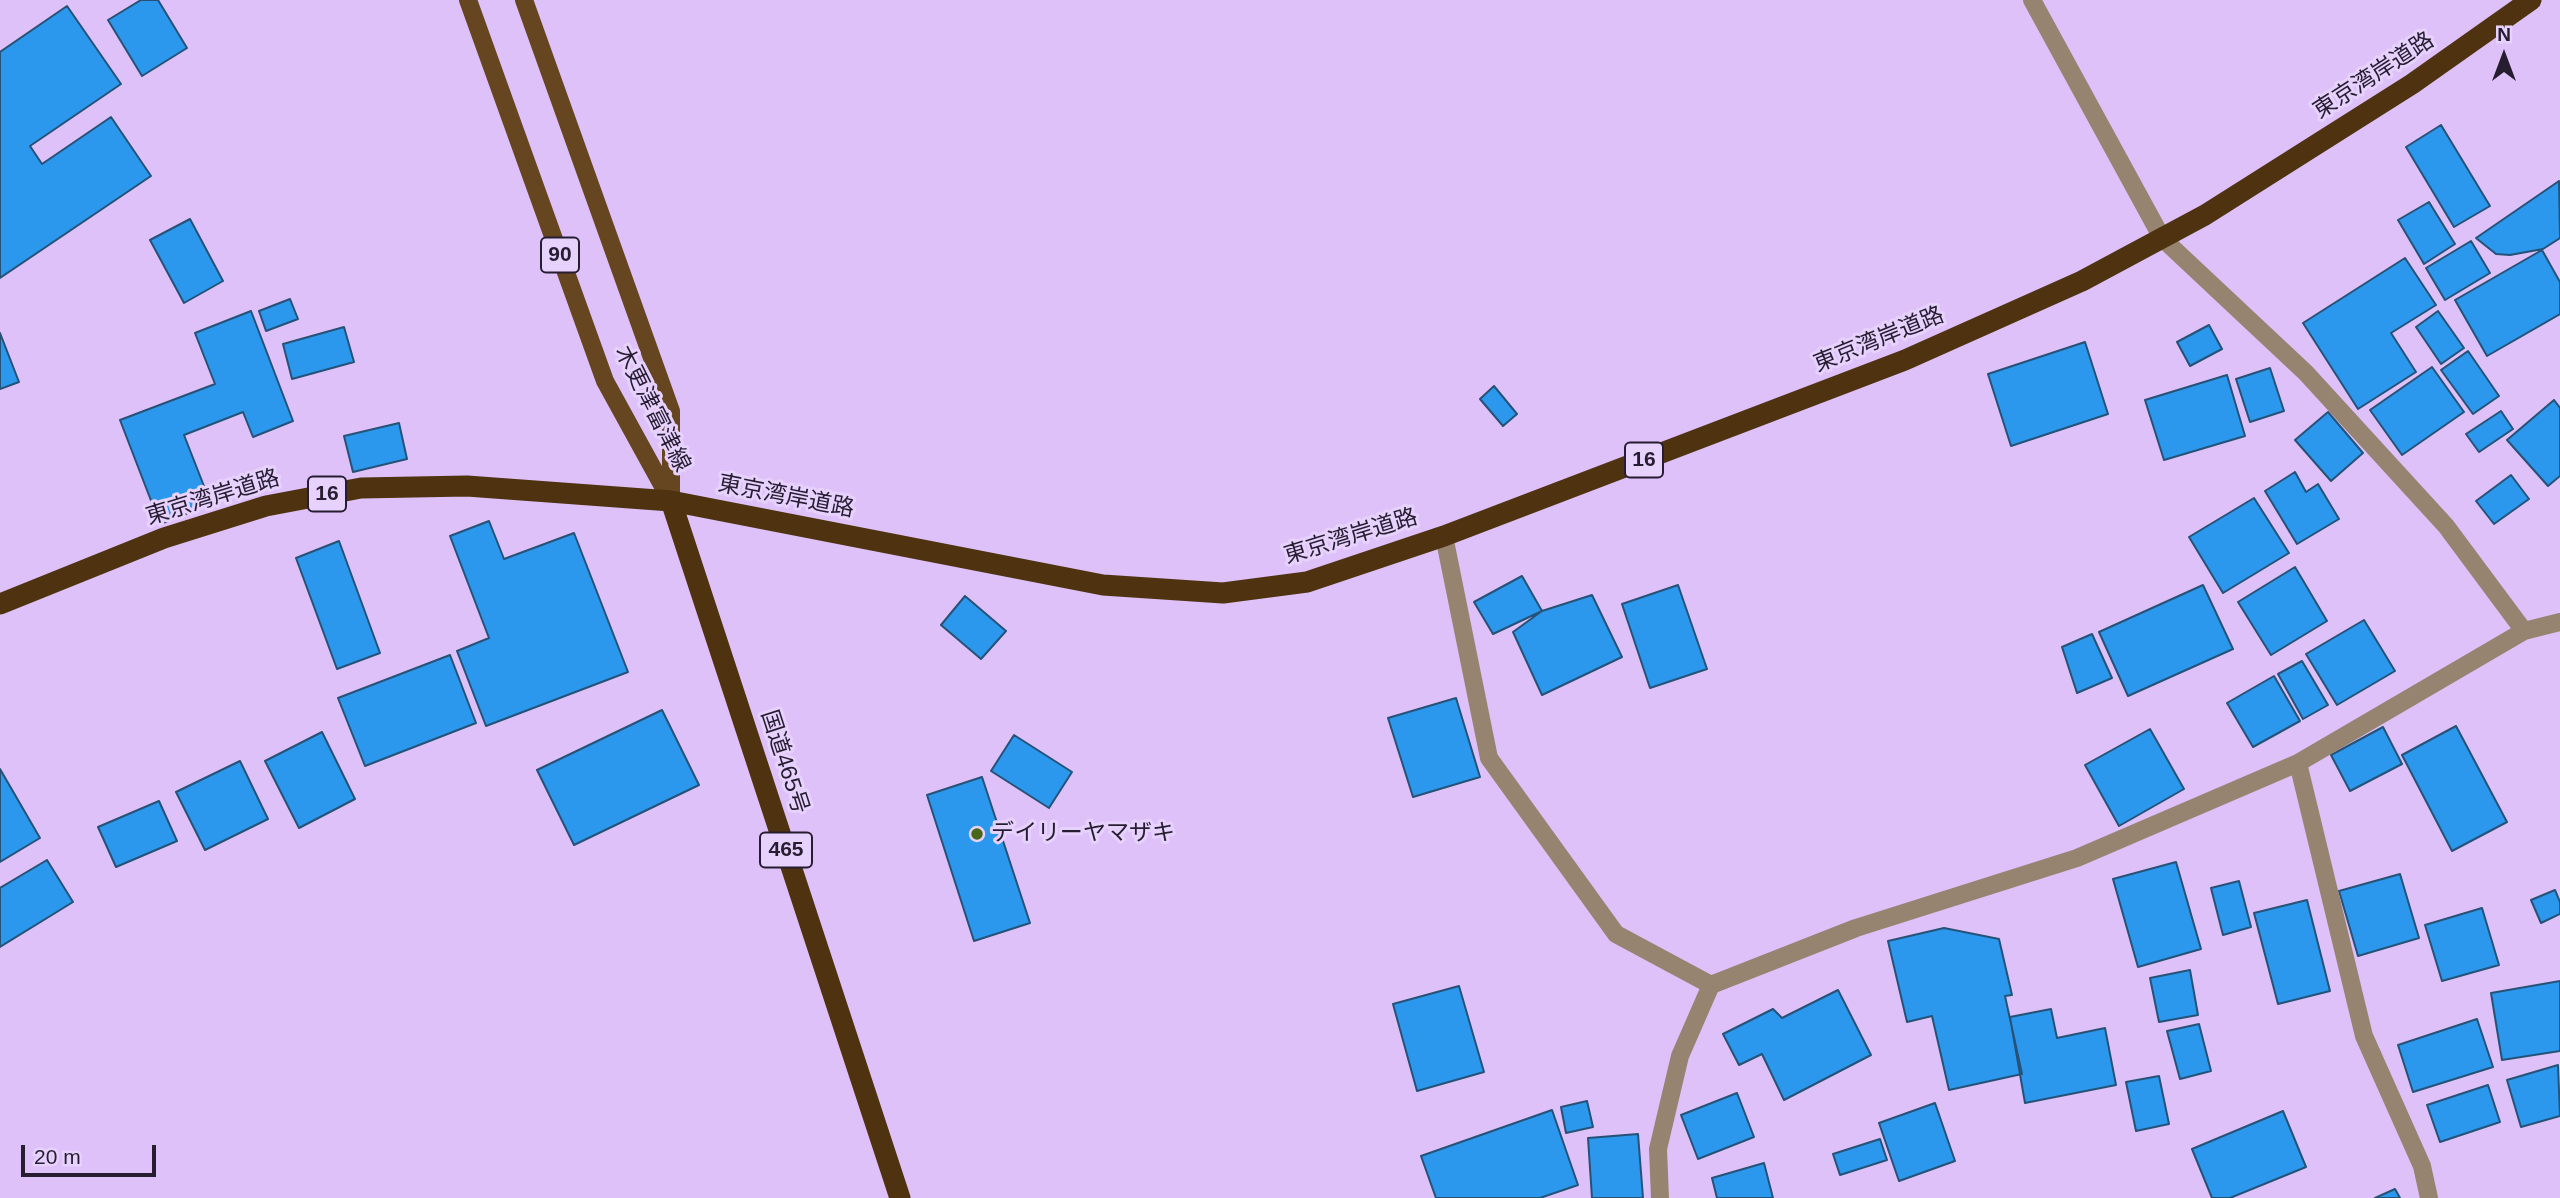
<!DOCTYPE html>
<meta charset="utf-8">
<style>
body{margin:0}
#map{position:relative;width:2560px;height:1198px;overflow:hidden;background:#ddc1f8;font-family:Helvetica,sans-serif}
canvas{display:block}
.north{position:absolute;left:2469px;top:21px;width:70px;height:70px;-webkit-text-stroke:5px #e7d1fd;paint-order:stroke;rotate:0deg;font-size:19px;font-weight:700;line-height:28px;text-align:center;color:#271d31}
.north::after{content:'';display:block;margin:auto;width:24px;height:32px;background:#271d31;clip-path:polygon(50% 0,100% 100%,50% 72%,0 100%)}
.scale{position:absolute;left:21px;top:1145px;width:135px;height:32px;box-sizing:border-box;border:4px solid #271d31;border-top:0;padding-left:9px;font-size:21px;line-height:24px;white-space:nowrap;color:#271d31;-webkit-text-stroke:5px #e7d1fd;paint-order:stroke}
</style>
<div id="map">
<canvas width="2560" height="1198"></canvas>
<div class="north">N</div>
<div class="scale">20 m</div>
</div>
<script>
const g = document.querySelector('canvas').getContext('2d');
g.lineJoin = 'round';
function fill(path, color) { g.fillStyle = color; g.fill(path, 'evenodd'); }
const shape = rows => new Path2D(rows.map(r => 'M' + r).join(''));
function trace(path, color, width, dash) { g.strokeStyle = color; g.lineWidth = width; g.lineCap = dash ? 'butt' : 'round'; g.setLineDash(dash || []); g.stroke(path); }
function write(font, color, halo, rows, align = 'center') {
  g.font = font + ' Helvetica,"Noto Sans JP",sans-serif'; g.lineWidth = 6; g.setLineDash([]); g.textBaseline = 'middle'; g.strokeStyle = halo; g.fillStyle = color; for (const [text, x, y, turn = 0] of rows) {
    g.save(); g.translate(x, y); g.rotate((+turn || 0) * Math.PI / 180); g.textAlign = isNaN(turn) ? turn : align; if (halo) g.strokeText(text, 0, 0); g.fillText(text, 0, 0); g.restore();
  }
}
const building = shape([
 [141,0,158,0,187,48,142,76,108,20,141,0],
 [67,6,121,84,30,146,42,164,111,117,151,176,0,278,0,52,67,6],
 [2441,125,2490,206,2454,227,2406,147,2441,125],
 [2559,181,2560,238,2543,249,2510,255,2496,254,2476,238,2559,181],
 [2429,202,2455,244,2424,264,2398,220,2429,202],
 [190,219,223,281,184,303,150,240,190,219],
 [2471,241,2490,273,2445,300,2426,268,2471,241],
 [2542,250,2560,282,2560,314,2487,356,2455,300,2542,250],
 [2405,258,2436,305,2391,333,2416,372,2358,409,2303,323,2405,258],
 [290,299,298,319,266,331,259,311,290,299],
 [251,311,293,421,253,437,243,412,184,435,211,504,160,524,120,420,215,384,195,333,251,311],
 [2438,311,2464,348,2441,364,2416,327,2438,311],
 [2209,325,2222,349,2190,366,2177,342,2209,325],
 [344,327,354,362,292,379,283,344,344,327],
 [0,333,19,382,0,389,0,333],
 [2085,342,2108,414,2011,446,1988,374,2085,342],
 [2468,351,2499,396,2473,414,2441,370,2468,351],
 [2432,367,2464,412,2402,455,2370,410,2432,367],
 [2270,368,2284,411,2250,422,2236,379,2270,368],
 [2227,375,2245,436,2164,460,2145,400,2227,375],
 [1494,386,1517,414,1503,426,1480,399,1494,386],
 [2554,400,2560,408,2560,476,2548,486,2507,440,2554,400],
 [2501,411,2513,429,2479,452,2466,434,2501,411],
 [2328,412,2363,453,2331,481,2295,440,2328,412],
 [399,423,407,459,353,472,344,436,399,423],
 [2295,472,2306,492,2318,484,2339,519,2297,544,2265,491,2295,472],
 [2511,475,2529,499,2494,524,2476,501,2511,475],
 [2254,498,2289,553,2223,593,2189,537,2254,498],
 [489,521,504,559,574,533,628,672,486,726,457,651,489,638,450,536,489,521],
 [339,541,380,653,337,669,296,558,339,541],
 [2295,567,2327,621,2271,655,2238,602,2295,567],
 [1522,576,1542,611,1493,634,1474,602,1522,576],
 [1678,585,1707,669,1650,688,1622,604,1678,585],
 [2203,585,2233,649,2128,696,2099,632,2203,585],
 [1592,595,1622,657,1542,695,1513,632,1542,611,1592,595],
 [965,596,1006,631,981,659,941,625,965,596],
 [2364,620,2395,671,2337,705,2306,654,2364,620],
 [2092,634,2112,678,2077,693,2062,647,2092,634],
 [450,655,476,723,365,766,338,698,450,655],
 [2302,661,2328,705,2303,719,2278,674,2302,661],
 [2274,676,2300,721,2253,747,2227,703,2274,676],
 [1456,698,1480,777,1413,797,1388,718,1456,698],
 [662,710,699,785,574,845,537,770,662,710],
 [2456,726,2507,822,2452,851,2402,755,2456,726],
 [2383,727,2402,764,2350,791,2331,755,2383,727],
 [2150,729,2184,789,2119,826,2085,765,2150,729],
 [322,732,355,799,299,828,265,761,322,732],
 [1014,735,1072,772,1049,808,991,771,1014,735],
 [240,761,268,819,205,850,176,792,240,761],
 [0,769,40,838,0,862,0,769],
 [982,777,1030,923,974,941,927,795,982,777],
 [159,801,177,841,116,867,98,827,159,801],
 [47,860,73,902,0,947,0,888,47,860],
 [2176,862,2201,949,2138,967,2113,879,2176,862],
 [2400,874,2419,938,2358,956,2339,891,2400,874],
 [2239,881,2251,927,2223,935,2211,888,2239,881],
 [2555,890,2560,902,2560,914,2541,923,2531,900,2555,890],
 [2307,900,2330,991,2278,1004,2254,913,2307,900],
 [2482,908,2499,965,2442,981,2425,925,2482,908],
 [1944,928,1999,939,2012,995,2005,996,2022,1074,1949,1090,1932,1016,1907,1022,1888,941,1944,928],
 [2190,970,2198,1015,2159,1022,2150,978,2190,970],
 [2560,981,2560,1051,2502,1060,2491,993,2560,981],
 [1459,986,1484,1072,1417,1091,1393,1004,1459,986],
 [1838,990,1871,1055,1784,1100,1762,1054,1739,1065,1723,1034,1773,1009,1782,1018,1838,990],
 [2051,1009,2057,1038,2105,1028,2116,1085,2025,1103,2010,1017,2051,1009],
 [2477,1019,2493,1067,2413,1092,2398,1045,2477,1019],
 [2199,1024,2211,1071,2180,1079,2167,1031,2199,1024],
 [2558,1065,2560,1116,2521,1127,2507,1080,2558,1065],
 [2159,1076,2169,1124,2136,1131,2126,1082,2159,1076],
 [2488,1085,2500,1122,2440,1142,2427,1105,2488,1085],
 [1737,1093,1754,1137,1698,1159,1681,1115,1737,1093],
 [1587,1101,1593,1127,1566,1133,1561,1107,1587,1101],
 [1935,1103,1955,1161,1899,1181,1879,1123,1935,1103],
 [1552,1110,1578,1185,1540,1198,1436,1198,1421,1156,1552,1110],
 [2283,1111,2306,1167,2230,1198,2212,1198,2192,1149,2283,1111],
 [1638,1134,1643,1198,1592,1198,1588,1138,1638,1134],
 [1880,1139,1887,1160,1840,1175,1833,1154,1880,1139],
 [1764,1163,1773,1198,1717,1198,1712,1178,1764,1163],
 [2395,1189,2400,1198,2375,1198,2395,1189]
]);
fill(building, '#2b98ed');
trace(building, '#275278', 2);
trace(shape([
 [2032,0,2162,238,2306,373,2446,526,2524,631],
 [1444,536,1489,758,1616,934,1711,985],
 [2298,763,2364,1036,2422,1166,2429,1198],
 [1660,1198,1658,1149,1680,1056,1711,985,1856,928,2077,858,2298,763,2524,631,2560,622]
]), '#968471', 18);
trace(shape([
 [468,0,605,381,671,501],
 [524,0,671,411,671,498]
]), '#664521', 18);
trace(shape([
 [671,501,900,1198],
 [0,604,164,538,266,506,361,488,467,486,671,501,1103,585,1223,593,1307,582,1444,536,1905,360,2082,281,2205,215,2412,84,2531,0]
]), '#4f320f', 21);
for (const [x, y, r, color] of [
 [977,834,7,"#4a6618"]
]) { const dot = new Path2D(); dot.arc(x, y, r, 0, 2 * Math.PI); g.fillStyle = color; g.fill(dot); trace(dot, '#e7d1fd', 2.5); }
for (const [x, y, w] of [
 [560,255,38],
 [1644,460,38],
 [327,494,38],
 [786,850,52]
]) { const box = new Path2D(); box.roundRect(x - w / 2, y - 17.5, w, 35, 5); g.fillStyle = '#e7d1fd'; g.fill(box); trace(box, '#271d31', 2); }
write('bold 21px', '#271d31', null, [
 ["90",560,255],
 ["16",1644,460],
 ["16",327,494],
 ["465",786,850]
]);
write('23px', '#271d31', '#e7d1fd', [
 ["東京湾岸道路",2374,76,-33],
 ["東京湾岸道路",1879,340,-22],
 ["木更津富津線",652,409,63],
 ["東京湾岸道路",786,497,11],
 ["東京湾岸道路",213,498,-17],
 ["東京湾岸道路",1351,537,-17],
 ["国道465号",784,762,72]
]);
write('23px', '#271d31', '#e7d1fd', [
 ["デイリーヤマザキ",991,834]
], 'left');
</script>
